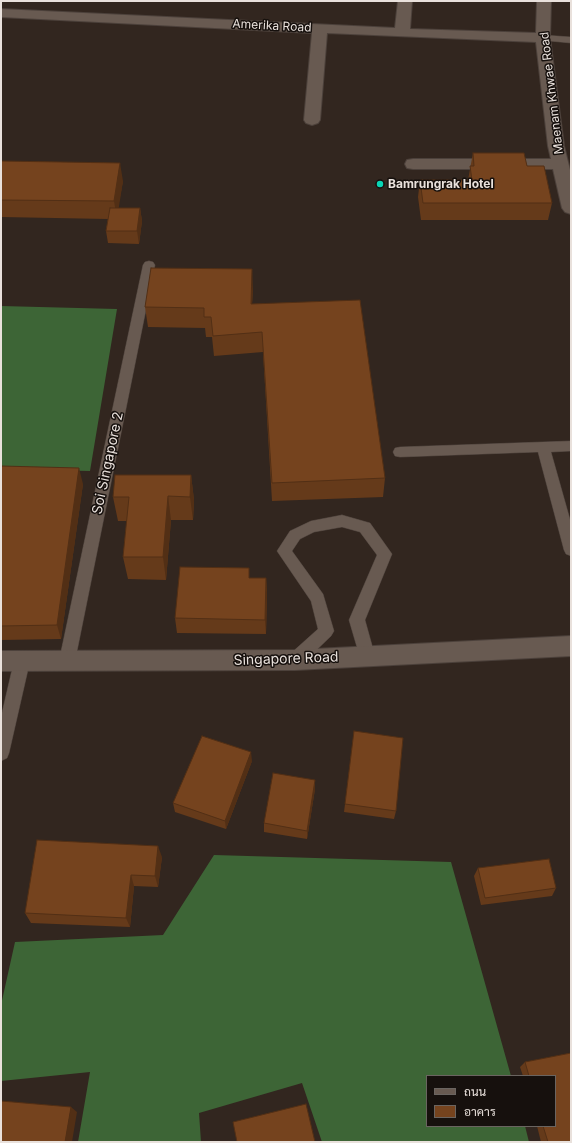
<!DOCTYPE html>
<meta charset="utf-8">
<style>
body{margin:0}
#map{position:relative;width:572px;height:1143px;overflow:hidden;background:#32261f;font-family:Inter,Sarabun,sans-serif}
canvas{display:block}
.frame{position:absolute;inset:0;border:2px solid #e9e1dc;pointer-events:none}
.legend{position:absolute;left:426px;top:1075px;width:130px;height:52px;box-sizing:border-box;background:#16100d;border:1px solid #6a6460;margin:0;padding:5px 7px;list-style:none;font-size:12px;color:#e9e1dc}
.legend li{display:flex;align-items:center;gap:8px;height:20px}
.legend b{width:20px;border:1px solid #6a6460}
</style>
<div id="map">
<canvas width="572" height="1143"></canvas>
<div class="frame"></div>
<ul class="legend">
<li><b style="height:5px;background:#685a51"></b>ถนน</li>
<li><b style="height:11px;background:#75431e"></b>อาคาร</li>
</ul>
</div>
<script>
const g = document.querySelector('canvas').getContext('2d');
g.lineJoin = 'round';
function fill(path, color) { g.fillStyle = color; g.fill(path, 'evenodd'); }
const shape = rows => new Path2D(rows.map(r => 'M' + r).join(''));
function trace(path, color, width, dash) { g.strokeStyle = color; g.lineWidth = width; g.lineCap = dash ? 'butt' : 'round'; g.setLineDash(dash || []); g.stroke(path); }
function write(font, color, halo, rows, align = 'center') {
  g.font = font + ' Inter,sans-serif'; g.lineWidth = 3; g.setLineDash([]); g.textBaseline = 'middle'; g.strokeStyle = halo; g.fillStyle = color; for (const [text, x, y, turn = 0] of rows) {
    g.save(); g.translate(x, y); g.rotate((+turn || 0) * Math.PI / 180); g.textAlign = isNaN(turn) ? turn : align; if (halo) g.strokeText(text, 0, 0); g.fillText(text, 0, 0); g.restore();
  }
}
fill(shape([
 [1,306,117,309,90,471,1,469],
 [214,855,451,862,511,1076,427,1076,427,1126,525,1126,529,1142,322,1142,302,1083,199,1113,201,1142,78,1142,90,1072,1,1081,1,1005,15,942,163,935]
]), '#3d6536');
const service = shape([
 [543,35,571,37,571,43,539,40,538,38,539,36,543,35],
 [149,261,153,262,155,265,75,661,73,666,67,668,61,666,59,661,143,265,145,262,149,261],
 [571,441,571,451,551,452,571,523,571,556,566,554,564,550,538,452,400,457,395,456,393,452,395,448,400,447,571,441],
 [342,515,370,523,392,554,365,620,375,656,373,661,367,663,361,661,349,620,377,555,360,532,342,527,314,532,300,539,292,551,323,594,334,631,331,636,301,665,295,667,289,665,287,660,289,655,318,629,311,601,277,551,290,531,311,521,342,515],
 [22,654,28,656,30,661,9,753,7,758,1,761,1,717,14,661,16,656,22,654]
]);
const minor = shape([
 [398,1,412,1,410,29,536,33,537,1,551,1,550,38,564,146,571,174,571,214,565,212,562,208,553,169,413,169,407,168,405,164,407,160,413,159,551,159,548,146,536,42,327,33,320,120,318,123,312,125,306,123,304,120,312,33,1,17,1,9,395,28,398,1],
 [571,636,571,656,295,670,1,671,1,651,295,650,571,636]
]);
trace(service, '#4c413b', 1);
trace(minor, '#4c413b', 2);
fill(service, '#685a51');
fill(minor, '#685a51');
fill(shape([
 [473,153,527,166,552,203,548,220,421,220,418,197,420,180,468,180],
 [1,161,123,181,118,208,140,208,142,221,139,244,108,243,106,231,108,219,1,217],
 [253,289,252,304,385,478,383,497,272,501,263,352,214,356,212,337,206,337,205,328,148,327,145,307],
 [1,466,83,484,61,639,1,640],
 [191,475,194,500,193,520,171,520,166,580,128,579,123,557,127,521,118,521,113,497],
 [250,578,266,578,267,593,266,634,177,633,175,618],
 [354,731,396,811,394,819,344,812],
 [252,761,226,829,175,812,173,803],
 [315,780,315,789,307,839,264,832,264,823],
 [162,857,158,887,134,886,130,927,31,923,25,913],
 [478,868,556,888,552,896,481,905,474,876],
 [571,1053,571,1142,541,1142,537,1126,555,1126,555,1076,523,1076,520,1067,525,1062]
]), '#653a1a');
fill(shape([
 [120,163,123,181,117,219,114,201],
 [140,208,142,221,139,244,137,231],
 [252,269,253,289,251,324,251,304],
 [79,468,83,484,61,639,57,625],
 [191,475,194,500,193,520,190,497],
 [168,496,171,520,166,580,163,557],
 [266,578,267,593,266,634,265,620],
 [251,752,252,761,226,829,225,821],
 [315,780,315,789,307,839,307,831],
 [158,846,162,857,158,887,155,876],
 [131,875,134,886,130,927,126,918],
 [71,1107,77,1112,72,1142,65,1142]
]), '#522f15');
const building = shape([
 [473,153,524,153,527,166,544,166,552,203,423,203,420,180,472,180,470,166,474,166,473,153],
 [1,161,120,163,114,201,1,200,1,161],
 [110,208,140,208,137,231,106,231,110,208],
 [151,268,252,269,251,304,360,300,385,478,272,483,262,332,213,336,211,317,204,317,204,308,145,307,151,268],
 [1,466,79,468,57,625,1,626,1,466],
 [115,475,191,475,190,497,168,496,163,557,123,557,129,497,113,497,115,475],
 [180,567,249,568,249,578,266,578,265,620,175,618,180,567],
 [354,731,403,738,396,811,345,804,354,731],
 [202,736,251,752,225,821,173,803,202,736],
 [273,773,315,780,307,831,264,823,273,773],
 [37,840,158,846,155,876,131,875,126,918,25,913,37,840],
 [549,859,556,888,485,898,478,868,549,859],
 [571,1053,571,1142,548,1142,543,1126,555,1126,555,1076,529,1076,525,1062,571,1053],
 [1,1101,71,1107,65,1142,1,1142,1,1101],
 [306,1104,315,1142,237,1142,233,1122,306,1104]
]);
fill(building, '#75431e');
trace(building, '#522f15', 1);
for (const [x, y, r, color] of [
 [380,184,4,"#09d5b5"]
]) { const dot = new Path2D(); dot.arc(x, y, r, 0, 2 * Math.PI); g.fillStyle = color; g.fill(dot); trace(dot, '#16100d', 1.5); }
write('12px', '#e9e1dc', '#16100d', [
 ["Amerika Road",272,26,3],
 ["Maenam Khwae Road",552,93,-97]
]);
write('bold 12px', '#e9e1dc', '#16100d', [
 ["Bamrungrak Hotel",388,184]
], 'left');
write('14px', '#e9e1dc', '#16100d', [
 ["Soi Singapore 2",108,463,-78],
 ["Singapore Road",286,659,-2]
]);
</script>
